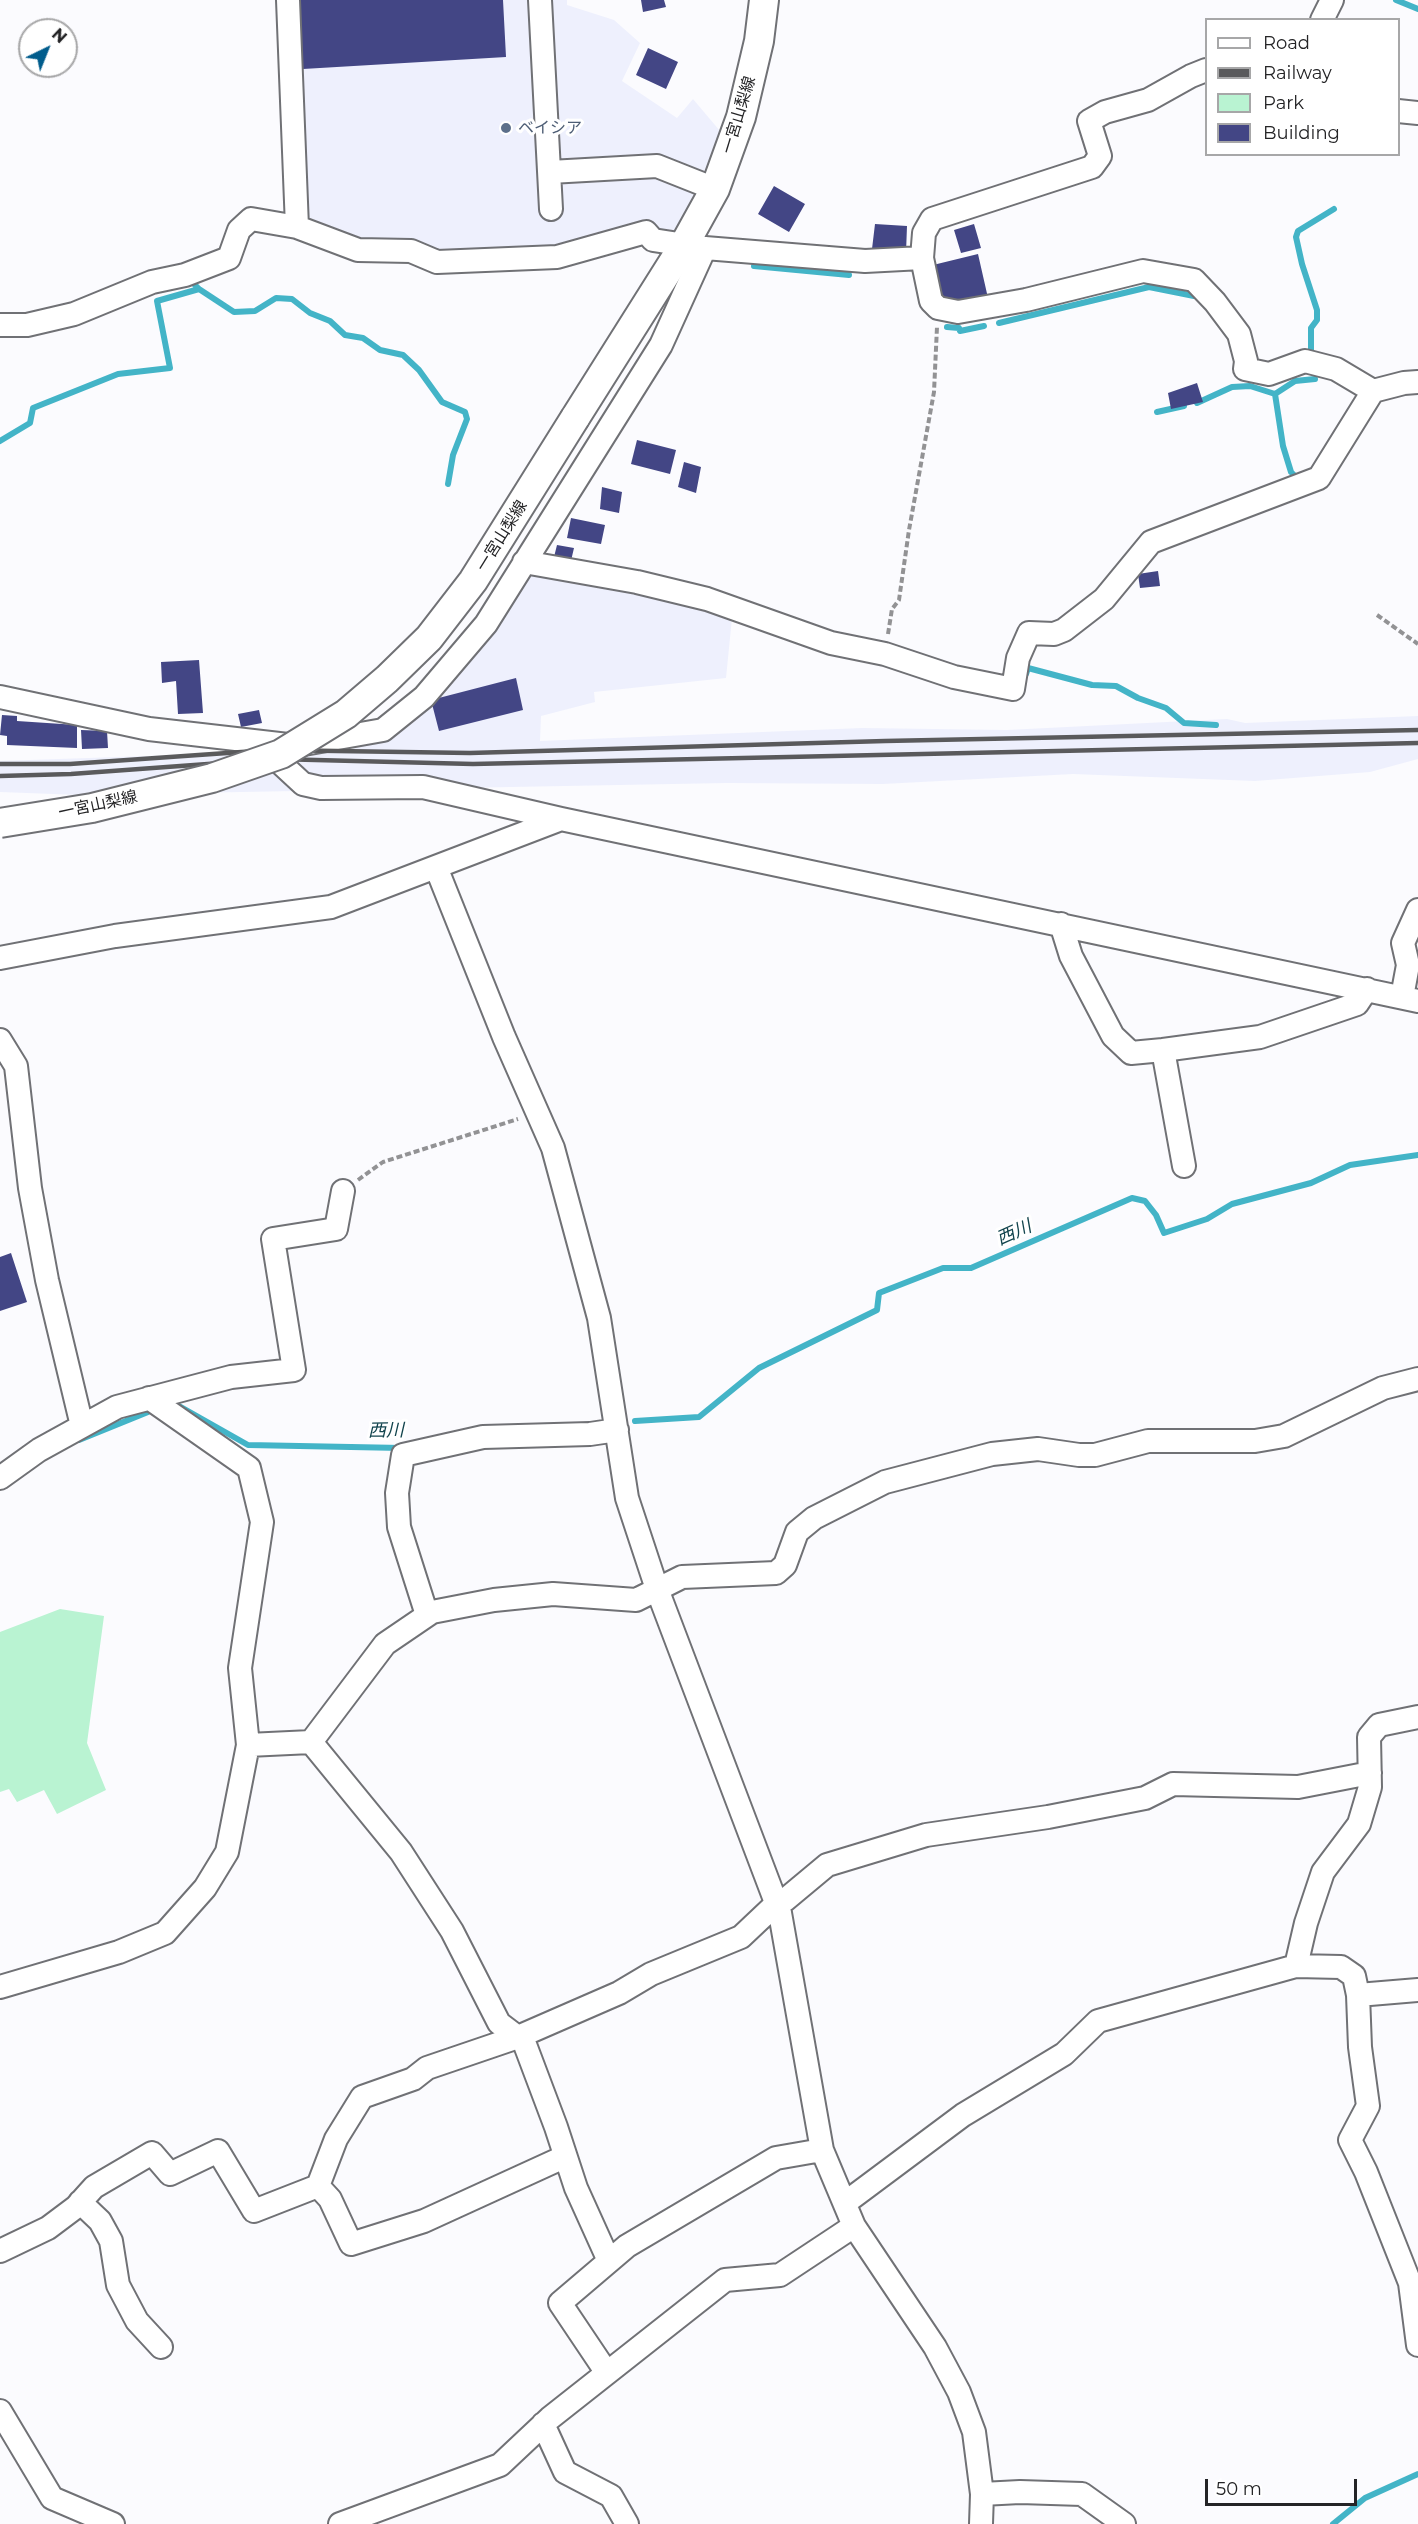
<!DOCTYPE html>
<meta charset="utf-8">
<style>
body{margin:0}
#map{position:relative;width:1418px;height:2524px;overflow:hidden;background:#fbfbfe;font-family:Montserrat,sans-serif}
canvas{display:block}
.legend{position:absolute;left:1205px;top:18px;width:195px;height:138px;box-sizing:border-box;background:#fff;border:2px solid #a7a7a8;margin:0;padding:8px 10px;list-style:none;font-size:18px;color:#242426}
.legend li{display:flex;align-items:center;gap:12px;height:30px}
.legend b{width:30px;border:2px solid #a7a7a8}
.north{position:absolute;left:18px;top:18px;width:60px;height:60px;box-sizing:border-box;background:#fff;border:2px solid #a7a7a8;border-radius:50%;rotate:43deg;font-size:16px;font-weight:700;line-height:24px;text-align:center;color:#242426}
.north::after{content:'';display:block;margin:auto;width:21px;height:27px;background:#005c8c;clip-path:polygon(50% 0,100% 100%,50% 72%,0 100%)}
.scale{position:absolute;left:1205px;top:2479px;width:152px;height:27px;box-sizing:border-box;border:3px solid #242426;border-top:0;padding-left:8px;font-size:18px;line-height:21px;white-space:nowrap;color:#242426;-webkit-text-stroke:4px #fff;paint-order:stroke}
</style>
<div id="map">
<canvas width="1418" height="2524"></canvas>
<ul class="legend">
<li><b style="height:8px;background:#fff"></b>Road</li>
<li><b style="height:8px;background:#5a5a5c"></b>Railway</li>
<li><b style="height:16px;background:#b9f3d2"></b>Park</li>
<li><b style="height:16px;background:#434685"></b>Building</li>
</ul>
<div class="north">N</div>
<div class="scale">50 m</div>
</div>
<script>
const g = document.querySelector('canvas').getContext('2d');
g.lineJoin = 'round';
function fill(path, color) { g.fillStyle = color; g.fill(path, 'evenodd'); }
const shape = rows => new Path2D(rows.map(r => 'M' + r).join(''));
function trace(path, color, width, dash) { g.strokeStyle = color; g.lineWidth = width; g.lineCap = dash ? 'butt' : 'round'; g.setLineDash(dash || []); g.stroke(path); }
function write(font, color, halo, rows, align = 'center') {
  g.font = font + ' Montserrat,"Noto Sans JP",sans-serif'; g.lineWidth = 6; g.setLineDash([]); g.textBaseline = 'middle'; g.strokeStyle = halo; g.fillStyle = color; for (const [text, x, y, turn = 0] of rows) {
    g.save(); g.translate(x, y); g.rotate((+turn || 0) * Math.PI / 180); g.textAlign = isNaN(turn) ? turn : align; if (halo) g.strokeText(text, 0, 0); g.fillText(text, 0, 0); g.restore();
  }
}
fill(shape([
 [288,0,567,0,567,5,614,20,640,43,622,81,677,118,693,99,720,131,707,166,715,189,684,245,653,240,557,257,437,262,297,227],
 [524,562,733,608,726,678,594,692,595,702,541,716,540,741,862,728,1007,730,1227,719,1245,723,1418,716,1418,759,1370,772,1255,781,1073,774,883,784,727,783,80,795,0,792,0,761,352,749,383,730]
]), '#eef0fd');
fill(shape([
 [60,1609,104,1616,87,1743,106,1790,57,1814,44,1790,17,1802,9,1789,0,1792,0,1632]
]), '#b9f3d2');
trace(shape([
 [1396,0,1418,9],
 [754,266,849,275],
 [189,279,199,289,234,312,255,311,276,298,292,299,310,313,330,321,345,335,363,338,380,350,403,355,419,370,442,402,465,412,467,419,453,455,448,484],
 [999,323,1149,287,1194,296],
 [947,327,959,328,960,331,984,326],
 [1311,356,1311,328,1317,320,1317,310,1302,264,1296,237,1298,231,1334,209],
 [1275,394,1295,381,1315,379],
 [1197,403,1232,387,1250,386,1275,394,1283,446,1291,472,1300,481],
 [1157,412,1184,406],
 [0,441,30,423,33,408,118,374,170,368,157,301,199,289],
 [1026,674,1028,668,1092,685,1116,686,1138,698,1166,708,1184,723,1216,725],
 [179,1406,248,1445,402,1448],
 [635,1421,699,1417,759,1368,877,1310,879,1293,943,1268,971,1268,1132,1198,1145,1201,1156,1215,1164,1233,1207,1219,1232,1204,1311,1183,1350,1165,1418,1155],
 [79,1440,148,1412],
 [1333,2524,1365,2498,1418,2474]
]), '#43b4c7', 6);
fill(shape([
 [299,0,503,0,506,57,303,69],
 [641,0,664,0,666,7,643,12],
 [648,48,678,62,666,89,636,75],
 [774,186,805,204,789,232,758,214],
 [875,224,907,226,906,253,872,249],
 [974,224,981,248,961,253,954,230],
 [978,254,988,298,943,308,933,265],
 [1197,383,1203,402,1171,409,1168,393],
 [637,440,676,450,670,474,631,464],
 [684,462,701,467,696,493,678,487],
 [602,487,622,492,619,513,600,509],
 [571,518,605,525,601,544,567,538],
 [557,545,574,548,570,565,553,561],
 [1158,571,1160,586,1140,588,1138,574],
 [199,660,203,713,178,714,176,681,162,683,161,662],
 [516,678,523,710,439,731,431,700],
 [259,710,262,723,241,727,238,714],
 [2,715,17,716,17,721,77,725,77,748,7,745,7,736,0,735],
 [81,730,107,731,108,748,82,749],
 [11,1253,27,1302,0,1311,0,1257]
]), '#434685');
const minor = shape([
 [288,0,297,227,358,250,411,251,437,262,557,257,646,232,653,240,705,248,865,261,922,258,931,301,938,308,958,312,1026,300,1143,271,1194,280,1215,302,1239,334,1246,361,1245,369,1269,374,1305,361,1336,369,1373,391],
 [540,0,551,209],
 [1322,20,1332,0],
 [1398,111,1418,113],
 [550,172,657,166,715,189],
 [705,248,661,345,486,624,424,697,383,730,270,750,276,759,303,784,321,788,423,787,561,819,1418,1001],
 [922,258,924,233,932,219,1092,167,1100,156,1089,121,1105,112,1148,100,1191,76,1206,70],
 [0,325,27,325,74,314,152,282,185,275,229,258,239,230,251,219,297,227],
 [524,562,637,582,707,599,831,643,885,654,954,677,1013,689,1018,658,1029,633,1054,634,1064,630,1104,599,1151,542,1319,478,1373,391,1404,383,1418,382],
 [0,697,149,729,288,745],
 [436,867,504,1037,553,1148,599,1318,627,1498,657,1589,780,1913,822,2150,854,2226,935,2347,959,2392,974,2432,982,2494,981,2524],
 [1061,924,1071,956,1113,1036,1131,1053,1163,1050],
 [0,958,115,936,331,907,561,819],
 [1402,997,1408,965,1403,943,1418,910],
 [0,1040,16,1066,30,1188,47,1280,82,1426],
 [1184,1166,1163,1050,1260,1037,1357,1004,1367,989],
 [0,1478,39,1450,117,1407,231,1377,294,1370,273,1239,336,1229,343,1191],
 [427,1615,399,1527,397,1493,403,1455,483,1437,590,1434,617,1430],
 [311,1742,401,1852,452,1931,499,2023,524,2042,556,2127,576,2188,609,2261],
 [248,1745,311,1742,385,1644,432,1612,494,1600,553,1594,636,1600,682,1577,776,1573,785,1565,797,1532,814,1518,885,1482,992,1454,1038,1449,1079,1455,1095,1455,1148,1441,1255,1441,1284,1436,1383,1388,1418,1379],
 [1296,1966,1306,1923,1323,1872,1359,1824,1370,1787,1369,1737,1379,1725,1418,1717],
 [0,1987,119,1952,165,1933,205,1888,227,1852,248,1745,240,1668,262,1522,249,1468,149,1398],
 [1358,1995,1360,2047,1368,2106,1350,2140,1366,2172,1410,2283,1418,2345],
 [318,2186,330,2199,351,2244,424,2221,564,2157],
 [80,2202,100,2221,111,2241,118,2285,137,2321,161,2347],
 [845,2203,963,2115,1064,2054,1098,2021,1296,1966,1341,1967,1354,1976,1358,1995,1418,1990],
 [0,2251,48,2228,76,2207,94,2187,152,2153,170,2174,218,2151,254,2211,318,2186,336,2139,362,2097,413,2079,427,2068,518,2037,619,1993,651,1974,741,1937,777,1903,785,1900,827,1865,926,1835,1048,1817,1145,1798,1173,1784,1298,1787,1370,1773],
 [607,2373,560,2303,627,2246,776,2158,822,2150],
 [0,2411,52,2498,113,2524],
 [543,2424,565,2472,611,2496,627,2524],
 [982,2494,1020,2492,1082,2494,1124,2524],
 [340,2524,500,2465,550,2418,725,2280,780,2275,854,2226]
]);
const major = shape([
 [575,418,684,245,715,189,741,117,759,41,764,0]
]);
trace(minor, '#707175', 26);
trace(major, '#707175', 32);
trace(shape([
 [1377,615,1418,644],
 [888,634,892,609,899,600,909,530,934,392,937,327],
 [358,1180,383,1162,518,1119]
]), '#929294', 4, [6, 3]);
trace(minor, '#fff', 22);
trace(major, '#fff', 28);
trace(shape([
 [0,764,70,764,270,750,470,753,885,741,1418,730],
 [0,776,71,774,276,759,473,764,1418,743]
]), '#5a5a5c', 4.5);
const majorBridge = shape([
 [0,823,92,808,212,778,281,754,346,714,387,679,429,638,473,581,575,418]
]);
trace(majorBridge, '#707175', 32, []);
trace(majorBridge, '#fff', 28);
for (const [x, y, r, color] of [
 [506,128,6,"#5c6f8a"]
]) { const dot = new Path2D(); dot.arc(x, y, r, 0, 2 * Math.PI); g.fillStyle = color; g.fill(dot); trace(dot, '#fff', 2); }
write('16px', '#242426', '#fff', [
 ["一宮山梨線",739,115,-73],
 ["一宮山梨線",502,536,-58],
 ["一宮山梨線",98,805,-12]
]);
write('16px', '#4e5e75', '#fff', [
 ["ベイシア",518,128]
], 'left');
write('italic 18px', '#12444d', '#fff', [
 ["西川",1014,1233,-24],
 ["西川",386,1431,-1]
]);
</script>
